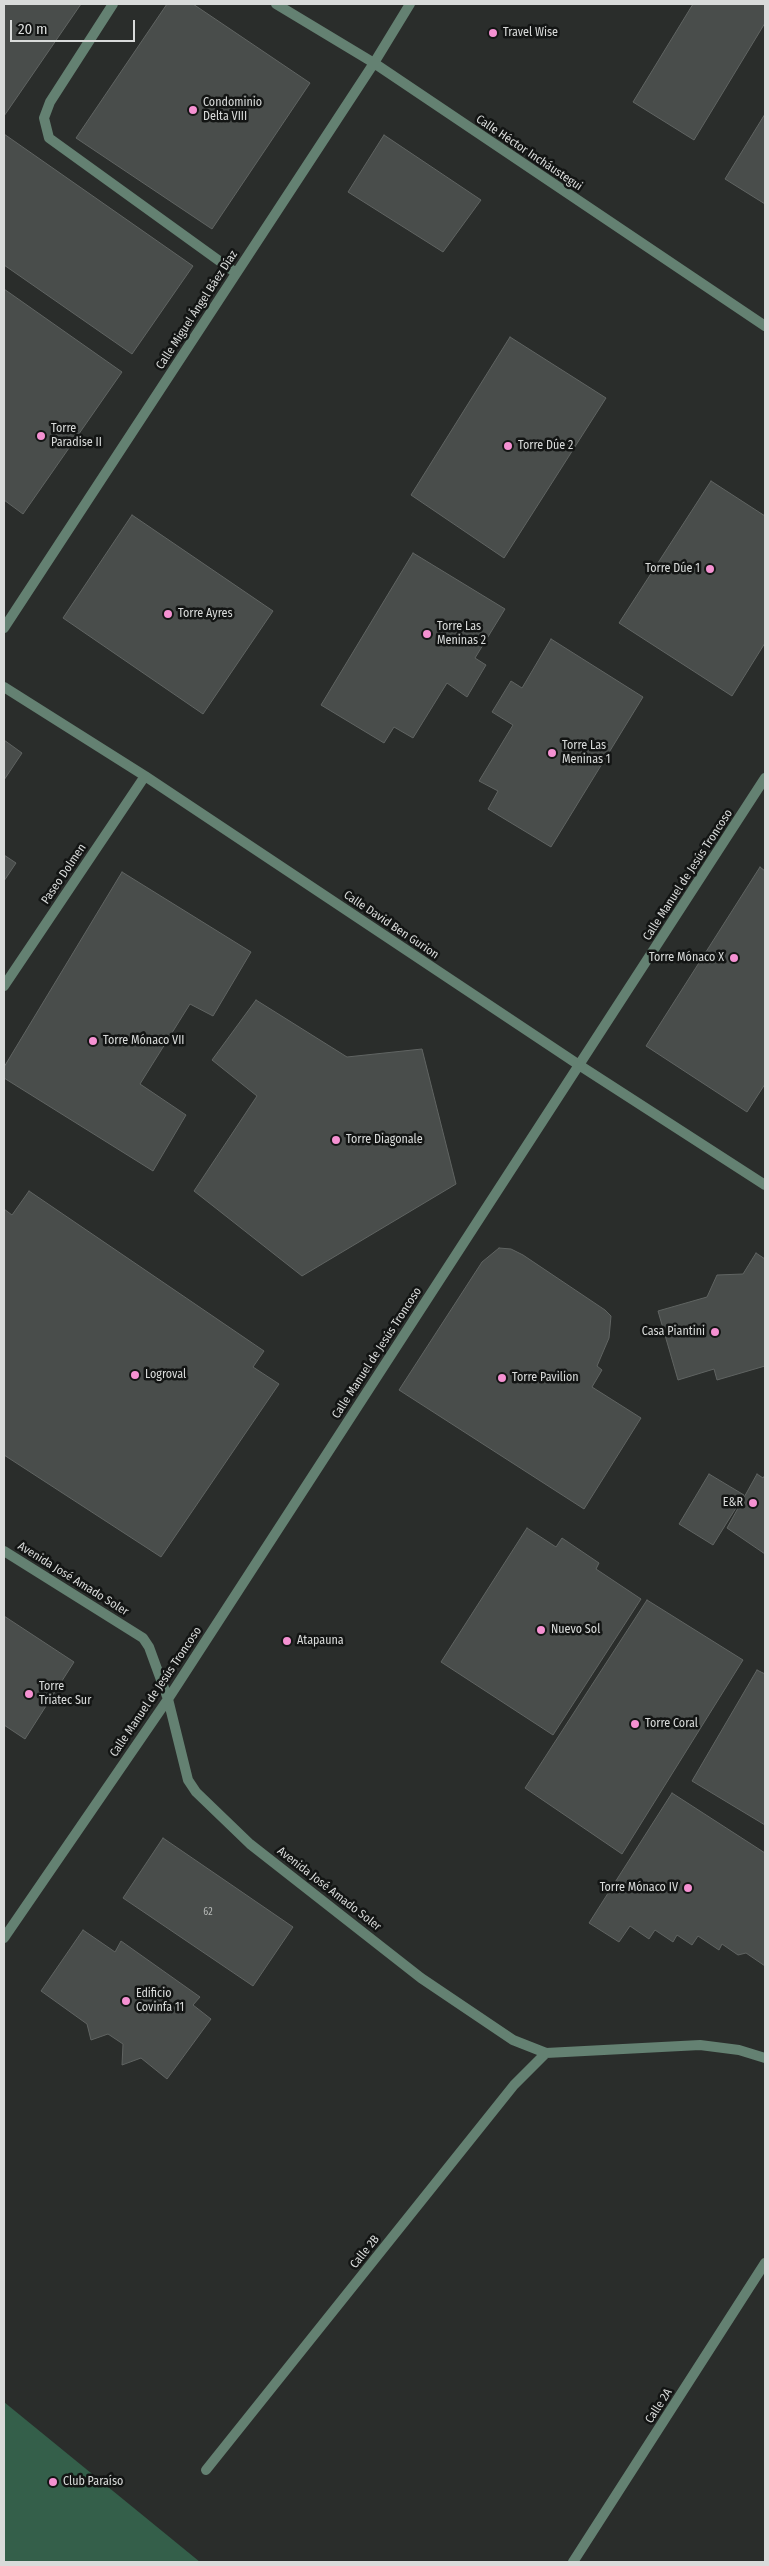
<!DOCTYPE html>
<meta charset="utf-8">
<style>
body{margin:0}
#map{position:relative;width:769px;height:2566px;overflow:hidden;background:#2a2d2b;font-family:"Fira Sans Condensed",sans-serif}
canvas{display:block}
.frame{position:absolute;inset:0;border:5px solid #d9dbda;pointer-events:none}
.scale{position:absolute;left:10px;top:20px;width:125px;height:22px;box-sizing:border-box;border:2px solid #d9dbda;border-top:0;padding-left:6px;font-size:15px;line-height:18px;white-space:nowrap;color:#d9dbda;-webkit-text-stroke:4px #131514;paint-order:stroke}
</style>
<div id="map">
<canvas width="769" height="2566"></canvas>
<div class="frame"></div>
<div class="scale">20 m</div>
</div>
<script>
const g = document.querySelector('canvas').getContext('2d');
g.lineJoin = 'round';
function fill(path, color) { g.fillStyle = color; g.fill(path, 'evenodd'); }
const shape = rows => new Path2D(rows.map(r => 'M' + r).join(''));
function trace(path, color, width, dash) { g.strokeStyle = color; g.lineWidth = width; g.lineCap = dash ? 'butt' : 'round'; g.setLineDash(dash || []); g.stroke(path); }
function write(font, color, halo, rows, align = 'center') {
  g.font = font + ' "Fira Sans Condensed",sans-serif'; g.lineWidth = 5; g.setLineDash([]); g.textBaseline = 'middle'; g.strokeStyle = halo; g.fillStyle = color; for (const [text, x, y, turn = 0] of rows) {
    g.save(); g.translate(x, y); g.rotate((+turn || 0) * Math.PI / 180); g.textAlign = isNaN(turn) ? turn : align; if (halo) g.strokeText(text, 0, 0); g.fillText(text, 0, 0); g.restore();
  }
}
fill(shape([
 [4,2402,200,2562,4,2562]
]), '#345f4a');
const building = shape([
 [4,4,81,4,4,116,4,4],
 [167,4,193,4,310,83,212,229,76,138,167,4],
 [693,4,765,4,765,23,694,140,633,102,693,4],
 [765,114,765,204,725,179,765,114],
 [4,134,193,266,132,354,4,265,4,134],
 [384,135,481,200,443,252,348,192,384,135],
 [4,289,122,372,23,514,4,500,4,289],
 [510,337,606,398,504,558,411,495,510,337],
 [711,481,765,516,765,643,732,696,619,623,711,481],
 [132,515,273,611,203,714,63,618,132,515],
 [413,553,505,609,475,658,486,665,467,697,447,683,413,738,394,727,384,743,321,705,413,553],
 [551,639,643,697,551,847,488,809,498,791,479,781,513,725,492,712,511,681,522,688,551,639],
 [4,740,22,753,4,780,4,740],
 [4,855,16,863,4,881,4,855],
 [760,867,765,871,765,1084,747,1112,646,1046,760,867],
 [122,872,251,952,213,1016,190,1004,140,1084,186,1115,153,1171,4,1078,4,1067,122,872],
 [256,1000,347,1057,422,1049,456,1184,302,1276,194,1191,257,1096,212,1060,256,1000],
 [29,1191,264,1351,253,1367,279,1384,161,1557,4,1455,4,1209,12,1215,29,1191],
 [499,1248,511,1249,523,1255,605,1310,611,1316,609,1338,597,1366,602,1370,592,1387,641,1418,584,1509,399,1390,482,1262,499,1248],
 [756,1253,765,1259,765,1366,717,1380,714,1369,678,1380,658,1311,707,1297,717,1275,743,1274,756,1253],
 [709,1474,744,1495,713,1545,679,1524,709,1474],
 [757,1474,763,1478,765,1475,765,1554,727,1528,757,1474],
 [527,1528,556,1547,562,1538,599,1563,596,1569,641,1599,553,1735,441,1662,527,1528],
 [647,1600,743,1660,622,1854,525,1788,647,1600],
 [4,1616,74,1662,25,1739,4,1725,4,1616],
 [757,1670,765,1674,765,1825,692,1781,757,1670],
 [672,1793,765,1853,765,1966,746,1953,738,1955,722,1944,719,1950,698,1936,692,1945,677,1935,673,1942,655,1930,649,1939,630,1926,619,1942,589,1923,672,1793],
 [163,1838,293,1927,253,1986,123,1898,163,1838],
 [83,1930,115,1952,121,1941,200,1997,193,2005,211,2019,167,2079,141,2058,122,2065,123,2044,108,2034,91,2040,87,2024,41,1991,83,1930]
]);
fill(building, '#494d4b');
trace(building, '#606462', 1);
trace(shape([
 [113,4,50,102,44,118,49,138,236,273],
 [276,4,374,63,765,326],
 [4,628,374,63,410,4],
 [4,687,145,776,579,1065,765,1185],
 [4,986,145,776],
 [4,1551,143,1638,149,1647,168,1699,188,1780,196,1792,250,1844,421,1978,513,2040,546,2053,700,2045,739,2050,765,2058],
 [4,1938,168,1699,765,778],
 [206,2470,514,2085,546,2053],
 [573,2562,765,2263]
]), '#648172', 10);
for (const [x, y, r, color] of [
 [493,33,5,"#f591d2"],
 [193,110,5,"#f591d2"],
 [41,436,5,"#f591d2"],
 [508,446,5,"#f591d2"],
 [710,569,5,"#f591d2"],
 [168,614,5,"#f591d2"],
 [427,634,5,"#f591d2"],
 [552,753,5,"#f591d2"],
 [734,958,5,"#f591d2"],
 [93,1041,5,"#f591d2"],
 [336,1140,5,"#f591d2"],
 [715,1332,5,"#f591d2"],
 [135,1375,5,"#f591d2"],
 [502,1378,5,"#f591d2"],
 [753,1503,5,"#f591d2"],
 [541,1630,5,"#f591d2"],
 [287,1641,5,"#f591d2"],
 [29,1694,5,"#f591d2"],
 [635,1724,5,"#f591d2"],
 [688,1888,5,"#f591d2"],
 [126,2001,5,"#f591d2"],
 [53,2482,5,"#f591d2"]
]) { const dot = new Path2D(); dot.arc(x, y, r, 0, 2 * Math.PI); g.fillStyle = color; g.fill(dot); trace(dot, '#131514', 2); }
write('10px', '#b5b8b6', null, [
 ["62",208,1912]
]);
write('12px', '#d9dbda', '#131514', [
 ["Travel Wise",503,33],
 ["Condominio",203,103],
 ["Delta VIII",203,117],
 ["Torre",51,429],
 ["Paradise II",51,443],
 ["Torre Dúe 2",518,446],
 ["Torre Dúe 1",700,569,"right"],
 ["Torre Ayres",178,614],
 ["Torre Las",437,627],
 ["Meninas 2",437,641],
 ["Torre Las",562,746],
 ["Meninas 1",562,760],
 ["Torre Mónaco X",724,958,"right"],
 ["Torre Mónaco VII",103,1041],
 ["Torre Diagonale",346,1140],
 ["Casa Piantini",705,1332,"right"],
 ["Logroval",145,1375],
 ["Torre Pavilion",512,1378],
 ["E&R",743,1503,"right"],
 ["Nuevo Sol",551,1630],
 ["Atapauna",297,1641],
 ["Torre",39,1687],
 ["Triatec Sur",39,1701],
 ["Torre Coral",645,1724],
 ["Torre Mónaco IV",678,1888,"right"],
 ["Edificio",136,1994],
 ["Covinfa 11",136,2008],
 ["Club Paraíso",63,2482]
], 'left');
write('12px', '#d9dbda', '#131514', [
 ["Calle Héctor Incháustegui",529,153,34],
 ["Calle Miguel Ángel Báez Díaz",197,310,-57],
 ["Paseo Dolmen",64,874,-56],
 ["Calle Manuel de Jesús Troncoso",688,875,-57],
 ["Calle David Ben Gurion",391,925,34],
 ["Calle Manuel de Jesús Troncoso",377,1353,-57],
 ["Avenida José Amado Soler",73,1579,32],
 ["Calle Manuel de Jesús Troncoso",156,1692,-56],
 ["Avenida José Amado Soler",329,1889,38],
 ["Calle 2B",365,2252,-51],
 ["Calle 2A",659,2406,-57]
]);
</script>
